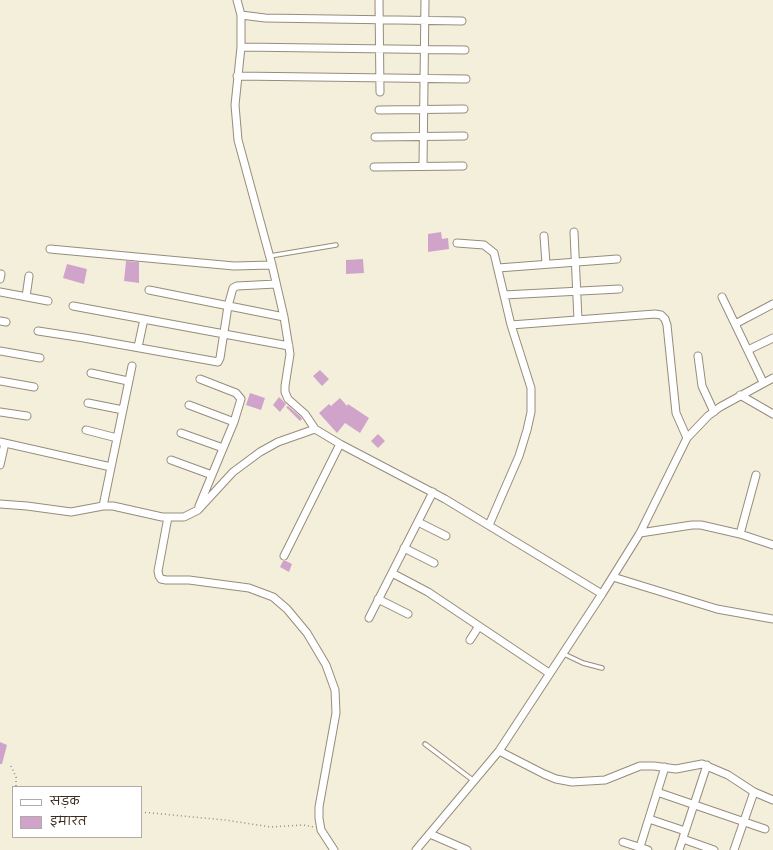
<!DOCTYPE html>
<meta charset="utf-8">
<style>
body{margin:0}
#map{position:relative;width:773px;height:850px;overflow:hidden;background:#f3efdb;font-family:"Shantell Sans","Playpen Sans Deva",sans-serif}
canvas{display:block}
.legend{position:absolute;left:12px;top:786px;width:130px;height:52px;box-sizing:border-box;background:#fff;border:1px solid #b1aaa5;margin:0;padding:5px 7px;list-style:none;font-size:12px;color:#3b2a1e}
.legend li{display:flex;align-items:center;gap:8px;height:20px}
.legend b{width:20px;border:1px solid #b1aaa5}
</style>
<div id="map">
<canvas width="773" height="850"></canvas>
<ul class="legend">
<li><b style="height:5px;background:#fff"></b>सड़क</li>
<li><b style="height:11px;background:#d0a4ca"></b>इमारत</li>
</ul>
</div>
<script>
const g = document.querySelector('canvas').getContext('2d');
g.lineJoin = 'round';
function fill(path, color) { g.fillStyle = color; g.fill(path, 'evenodd'); }
const shape = rows => new Path2D(rows.map(r => 'M' + r).join(''));
function trace(path, color, width, dash) { g.strokeStyle = color; g.lineWidth = width; g.lineCap = dash ? 'butt' : 'round'; g.setLineDash(dash || []); g.stroke(path); }
fill(shape([
 [441,232,442,239,448,238,449,249,428,252,428,234],
 [363,259,364,273,346,274,346,260],
 [126,261,139,262,139,283,124,281],
 [67,264,87,269,84,284,63,278],
 [320,370,329,379,322,386,313,376],
 [250,393,265,398,261,410,246,405],
 [279,397,286,404,280,412,273,405],
 [340,398,347,406,348,404,369,418,360,433,345,423,337,433,319,413,329,404,331,406],
 [288,406,301,417,302,419,300,421,286,407],
 [378,434,385,441,378,448,371,441],
 [283,561,286,561,292,564,289,572,280,567],
 [0,742,7,745,2,764,0,764]
]), '#d0a4ca');
const service = shape([
 [270,256,336,245],
 [564,654,583,663,602,668],
 [425,744,474,781]
]);
const minor = shape([
 [237,0,241,15,241,47,235,105,238,140,272,265,284,317,290,354,285,386,285,392,288,399,305,414,315,429,340,444,445,499,602,594],
 [379,0,380,92],
 [241,15,265,18,462,21],
 [241,47,465,50],
 [237,76,466,79],
 [379,110,464,109],
 [375,137,464,136],
 [423,166,425,0],
 [374,167,463,166],
 [574,232,578,320],
 [544,236,546,264],
 [457,243,484,245,494,253,511,325,531,388,531,412,527,430,519,456,489,525],
 [50,249,234,266,272,265],
 [498,268,617,259],
 [0,279,1,274],
 [149,290,284,317],
 [0,292,48,301],
 [504,295,619,289],
 [26,297,29,276],
 [722,297,763,382],
 [73,306,289,346],
 [0,321,6,322],
 [735,324,773,304],
 [511,325,655,314,661,315,665,319,667,325,676,413,687,438],
 [38,331,84,338,218,362,220,358,228,306,233,288,237,286,276,284],
 [138,347,144,319],
 [748,350,773,338],
 [0,351,40,358],
 [698,356,702,386,714,412],
 [91,373,128,381],
 [0,381,34,387],
 [740,395,773,414],
 [88,403,123,410],
 [189,405,234,422],
 [0,412,27,416],
 [86,430,117,438],
 [181,433,223,448],
 [0,442,111,467],
 [171,460,212,475],
 [0,465,5,443],
 [0,504,27,506,71,512,103,506,113,506,162,517,184,517,198,510,233,472,260,452,278,442,315,429],
 [103,506,132,366],
 [199,506,234,422,241,399,236,393,200,379],
 [168,517,158,571,159,576,161,579,166,580,189,580,249,588,273,597,287,609,307,633,326,665,335,690,336,713,319,807,319,818,321,830,334,850],
 [418,522,446,536],
 [640,533,692,525,701,525,740,534,773,545],
 [740,534,756,475],
 [404,548,434,563],
 [284,556,340,444],
 [392,573,428,592,549,673],
 [613,577,717,609,773,619],
 [378,599,408,614],
 [369,618,433,492],
 [470,640,479,626],
 [499,751,544,774,556,779,572,782,605,780,640,766,654,766,676,769,702,764,728,775,754,792,773,800],
 [657,792,765,829],
 [649,819,685,831],
 [430,834,467,850],
 [683,839,714,850],
 [623,842,648,850],
 [416,850,499,751,602,594,640,533,687,438,708,416,720,407,773,378],
 [639,850,665,767],
 [679,850,707,765],
 [734,850,754,792]
]);
trace(service, '#978c7c', 5.5);
trace(minor, '#978c7c', 9);
trace(shape([
 [11,766,16,777,16,787],
 [141,812,225,820,271,827,303,825,314,827]
]), '#978c7c', 1.5, [1, 3]);
trace(service, '#fff', 3.5);
trace(minor, '#fff', 7);
</script>
